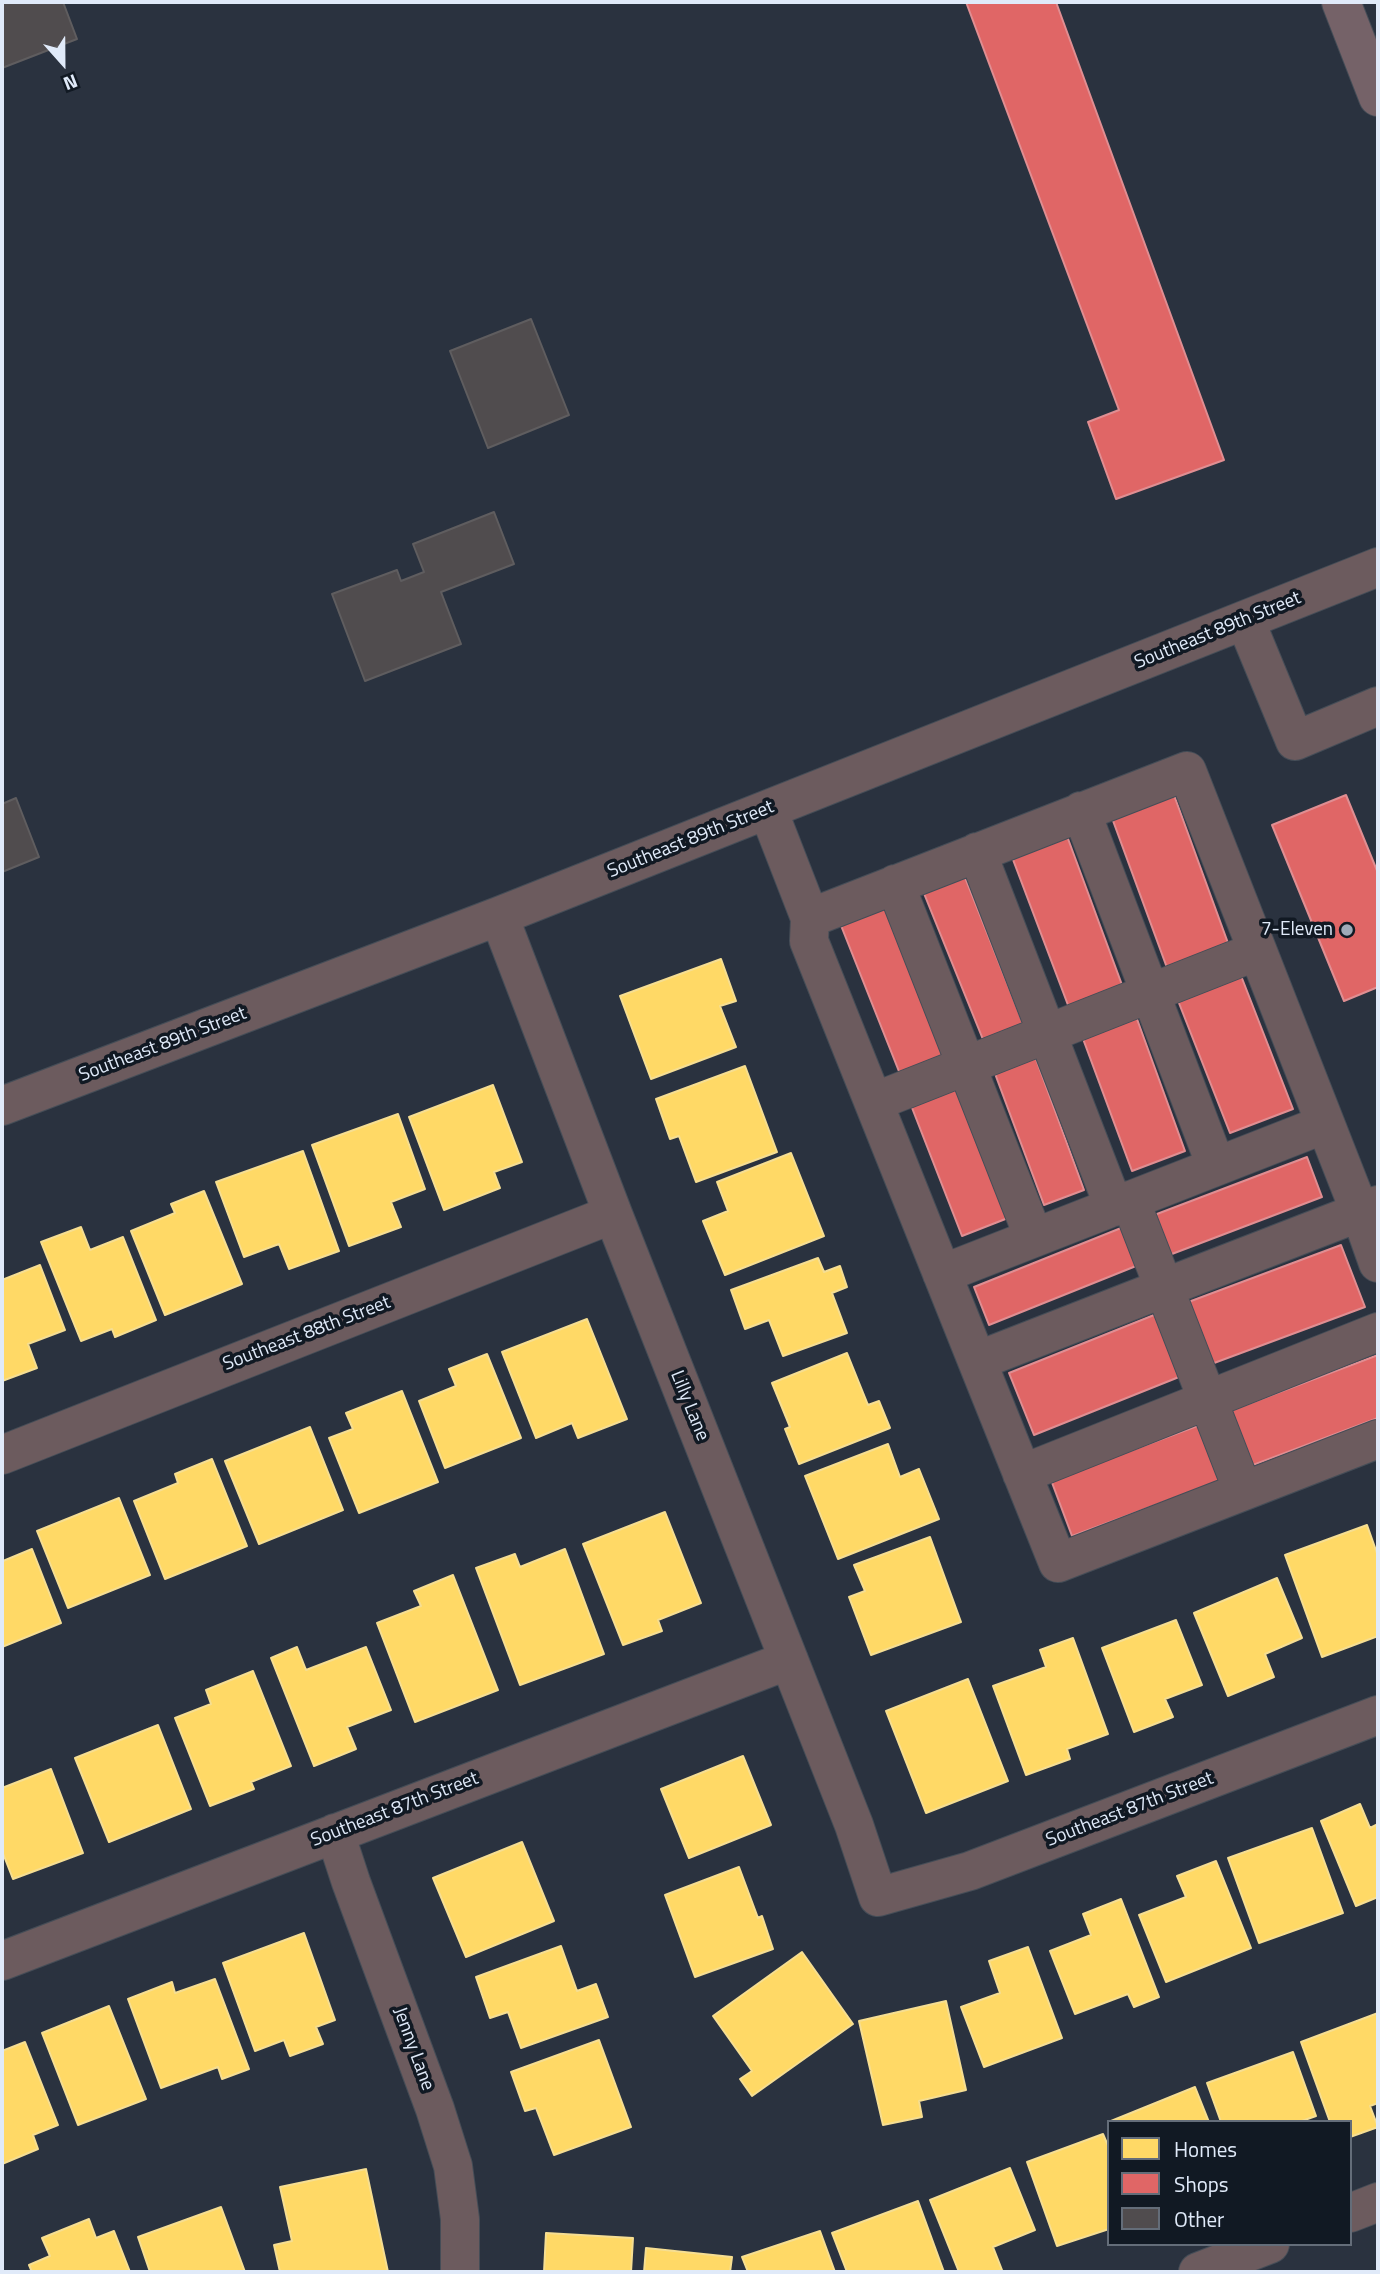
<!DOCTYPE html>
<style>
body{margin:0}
#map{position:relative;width:1380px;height:2274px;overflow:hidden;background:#2a323f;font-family:"Titillium Web",sans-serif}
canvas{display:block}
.frame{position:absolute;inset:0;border:4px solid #e0eaf9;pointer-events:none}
.legend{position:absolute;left:1107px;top:2120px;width:245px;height:126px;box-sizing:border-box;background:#111923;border:2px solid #646d79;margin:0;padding:9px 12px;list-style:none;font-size:21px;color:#e0eaf9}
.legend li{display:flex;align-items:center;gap:14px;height:35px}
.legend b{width:35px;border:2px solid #646d79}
.north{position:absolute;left:28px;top:28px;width:70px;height:70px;-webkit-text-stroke:5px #111923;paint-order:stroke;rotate:159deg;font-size:19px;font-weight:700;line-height:28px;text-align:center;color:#e0eaf9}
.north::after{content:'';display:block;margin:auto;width:24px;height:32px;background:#e0eaf9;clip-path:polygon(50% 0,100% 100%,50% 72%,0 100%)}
</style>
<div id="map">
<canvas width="1380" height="2274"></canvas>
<div class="frame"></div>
<ul class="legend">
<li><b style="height:19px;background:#ffd966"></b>Homes</li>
<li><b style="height:19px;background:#e06666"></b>Shops</li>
<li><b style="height:19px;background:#504c4e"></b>Other</li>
</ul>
<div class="north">N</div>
</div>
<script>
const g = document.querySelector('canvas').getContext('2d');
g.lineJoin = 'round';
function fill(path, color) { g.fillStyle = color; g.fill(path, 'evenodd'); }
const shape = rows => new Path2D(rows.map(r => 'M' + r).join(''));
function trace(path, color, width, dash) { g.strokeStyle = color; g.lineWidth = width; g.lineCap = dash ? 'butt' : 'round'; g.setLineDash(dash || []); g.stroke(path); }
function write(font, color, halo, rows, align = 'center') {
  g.font = font + ' "Titillium Web",sans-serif'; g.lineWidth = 7; g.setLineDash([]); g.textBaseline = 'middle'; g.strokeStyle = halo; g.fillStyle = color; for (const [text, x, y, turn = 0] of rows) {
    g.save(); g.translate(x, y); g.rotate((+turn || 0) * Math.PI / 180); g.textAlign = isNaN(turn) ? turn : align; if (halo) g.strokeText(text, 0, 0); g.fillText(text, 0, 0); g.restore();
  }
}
const homes = shape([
 [721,959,736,1001,720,1006,736,1047,651,1079,620,996,721,959],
 [745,1066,777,1152,696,1182,679,1136,670,1139,656,1099,745,1066],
 [493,1085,522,1162,494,1172,500,1188,444,1210,409,1117,493,1085],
 [398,1114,425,1189,391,1202,401,1227,349,1246,312,1145,398,1114],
 [303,1151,339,1251,289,1269,279,1244,244,1257,216,1182,303,1151],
 [791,1153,824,1236,725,1275,703,1221,728,1211,717,1182,791,1153],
 [204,1191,242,1284,165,1315,131,1231,175,1213,171,1204,204,1191],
 [81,1227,90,1250,123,1237,156,1320,115,1337,112,1329,81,1341,41,1242,81,1227],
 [818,1258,824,1272,840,1266,847,1287,832,1293,847,1333,783,1356,769,1320,745,1329,731,1290,818,1258],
 [40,1265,65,1330,28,1344,37,1368,2,1381,2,1280,40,1265],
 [587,1319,627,1419,578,1438,572,1423,536,1438,502,1352,587,1319],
 [847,1353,868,1405,879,1401,890,1428,799,1464,785,1429,790,1427,772,1383,847,1353],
 [487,1354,521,1438,445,1468,419,1401,456,1386,449,1369,487,1354],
 [402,1391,438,1482,359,1513,329,1438,353,1429,346,1413,402,1391],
 [310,1427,343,1510,259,1544,225,1461,310,1427],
 [888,1444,900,1477,919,1469,939,1519,838,1559,805,1476,888,1444],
 [212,1459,247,1546,165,1579,134,1501,178,1483,175,1474,212,1459],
 [119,1498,150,1575,68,1608,37,1531,119,1498],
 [665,1512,701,1603,658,1620,662,1631,623,1645,583,1544,665,1512],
 [1367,1525,1378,1556,1378,1636,1322,1657,1285,1555,1367,1525],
 [930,1537,961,1622,871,1655,849,1597,865,1591,854,1565,930,1537],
 [32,1549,61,1623,2,1647,2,1558,3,1561,32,1549],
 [565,1549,604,1654,520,1685,476,1568,515,1554,520,1567,565,1549],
 [453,1575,498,1690,415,1722,377,1623,421,1606,414,1591,453,1575],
 [1277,1578,1302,1638,1265,1654,1274,1677,1228,1696,1194,1613,1277,1578],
 [1176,1620,1202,1685,1165,1699,1173,1717,1134,1732,1102,1648,1176,1620],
 [1073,1638,1108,1734,1067,1749,1070,1759,1026,1775,993,1686,1046,1667,1040,1650,1073,1638],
 [297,1647,306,1670,366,1647,391,1710,347,1727,356,1749,314,1766,271,1658,297,1647],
 [253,1671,291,1766,251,1782,254,1789,210,1806,175,1718,211,1704,206,1690,253,1671],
 [968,1679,1008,1781,926,1813,886,1711,968,1679],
 [158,1725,191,1809,109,1842,75,1758,158,1725],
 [743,1756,771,1825,689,1858,661,1789,743,1756],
 [51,1769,83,1853,13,1879,2,1851,2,1788,51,1769],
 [1360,1804,1370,1828,1378,1824,1378,1897,1356,1906,1321,1821,1360,1804],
 [1312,1828,1343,1913,1259,1943,1228,1858,1312,1828],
 [522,1842,554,1921,466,1957,433,1878,522,1842],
 [1216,1861,1251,1948,1166,1982,1139,1915,1186,1897,1177,1876,1216,1861],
 [739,1867,758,1918,762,1916,773,1949,695,1977,665,1895,739,1867],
 [1121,1899,1159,1997,1134,2007,1128,1994,1075,2014,1050,1951,1091,1935,1083,1914,1121,1899],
 [304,1933,335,2020,316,2027,323,2044,290,2056,284,2040,255,2051,223,1963,304,1933],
 [561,1946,577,1991,596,1984,608,2017,521,2048,508,2012,490,2018,476,1977,561,1946],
 [1028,1947,1062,2038,984,2067,961,2007,1000,1993,989,1961,1028,1947],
 [802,1952,853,2024,752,2096,740,2079,752,2071,713,2016,802,1952],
 [215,1979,249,2069,222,2079,218,2067,161,2088,128,1999,172,1982,175,1993,215,1979],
 [946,2001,966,2090,919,2101,922,2117,883,2125,859,2021,946,2001],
 [109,2006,146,2099,78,2125,42,2033,109,2006],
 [1378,2013,1378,2103,1370,2106,1378,2127,1350,2137,1350,2122,1330,2122,1301,2042,1378,2013],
 [599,2040,631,2127,554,2155,536,2108,525,2111,511,2072,599,2040],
 [25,2042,58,2125,33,2135,38,2149,2,2164,2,2051,25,2042],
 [1293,2052,1316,2116,1299,2122,1221,2122,1207,2083,1293,2052],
 [1195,2087,1209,2122,1112,2122,1111,2121,1195,2087],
 [1103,2134,1109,2148,1109,2229,1057,2246,1027,2162,1103,2134],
 [1010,2168,1035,2230,993,2247,1002,2270,995,2272,959,2272,930,2200,1010,2168],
 [366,2169,388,2272,280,2272,274,2245,292,2241,280,2187,366,2169],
 [918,2201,944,2272,847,2272,832,2233,918,2201],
 [221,2207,245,2272,150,2272,138,2237,221,2207],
 [89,2219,96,2238,114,2231,130,2272,32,2272,29,2265,50,2256,42,2238,89,2219],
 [820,2231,835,2272,748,2272,742,2257,820,2231],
 [546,2233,633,2238,631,2272,544,2272,546,2233],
 [646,2248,732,2257,730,2272,644,2272,646,2248]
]);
fill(homes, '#ffd966');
trace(homes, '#f6de92', 2);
const shops = shape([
 [966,2,1056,2,1224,460,1116,499,1088,422,1119,410,966,2],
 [1174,795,1232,954,1170,976,1112,818,1174,795],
 [1346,795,1378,873,1378,987,1344,1001,1272,825,1346,795],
 [1067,836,1125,993,1071,1013,1012,857,1067,836],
 [964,875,1026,1031,986,1047,923,891,964,875],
 [887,906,949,1061,902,1079,840,923,887,906],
 [1238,968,1293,1109,1230,1133,1175,993,1238,968],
 [1133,1008,1185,1151,1132,1171,1079,1028,1133,1008],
 [1032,1048,1084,1190,1044,1205,991,1063,1032,1048],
 [953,1077,1008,1218,962,1236,907,1095,953,1077],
 [1307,1157,1322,1197,1164,1257,1149,1217,1307,1157],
 [1131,1224,1146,1262,989,1325,974,1287,1131,1224],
 [1341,1245,1365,1307,1206,1366,1183,1304,1341,1245],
 [1164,1311,1189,1373,1034,1435,1009,1373,1164,1311],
 [1378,1355,1378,1418,1245,1468,1224,1413,1378,1355],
 [1208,1422,1229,1478,1072,1536,1051,1480,1208,1422]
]);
fill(shops, '#e06666');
trace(shops, '#e08e92', 2);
const building = shape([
 [2,2,63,2,77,39,2,68,2,2],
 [531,319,569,415,488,448,450,351,531,319],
 [494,512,514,564,441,592,461,644,365,681,332,594,397,570,401,581,424,572,413,544,494,512],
 [16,798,39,857,2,872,2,804,16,798]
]);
fill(building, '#504c4e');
trace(building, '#5f5d5f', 2);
const minor = shape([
 [1245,620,1295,741,1378,706],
 [768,810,810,918],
 [1081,811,1216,1166],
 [977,852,1114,1207],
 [895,884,1034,1238],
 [499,916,613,1214,854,1825,878,1897,970,1871,1378,1715],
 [874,1102,1257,951],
 [2,1106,499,916,1378,567],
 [1130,1200,1243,1491],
 [1378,1205,1360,1212,1164,1288,977,1361,809,941,810,918,1187,771,1360,1212,1378,1263],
 [942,1274,1325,1124],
 [977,1361,1058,1563,1378,1439],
 [2,1455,613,1214],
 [1022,1474,1378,1332],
 [335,1833,351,1882,435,2109,453,2166,460,2219,460,2272],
 [2,1961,789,1660],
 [1350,2213,1378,2202],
 [1198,2272,1270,2244]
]);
const major = shape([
 [1341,2,1378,97]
]);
trace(minor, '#454d57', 40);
trace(major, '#454d57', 40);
trace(minor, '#6c5b5e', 38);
trace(major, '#756268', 38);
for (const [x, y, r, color] of [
 [1347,930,7,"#a0aab8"]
]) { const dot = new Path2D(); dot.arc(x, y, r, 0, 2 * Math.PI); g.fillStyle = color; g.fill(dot); trace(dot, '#111923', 2.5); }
write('19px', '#e0eaf9', '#111923', [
 ["Southeast 89th Street",1218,631,-22],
 ["Southeast 89th Street",691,840,-22],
 ["Southeast 89th Street",163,1045,-21],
 ["Southeast 88th Street",307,1334,-21],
 ["Lilly Lane",689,1406,68],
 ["Southeast 87th Street",395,1810,-21],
 ["Southeast 87th Street",1130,1810,-21],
 ["Jenny Lane",413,2049,70]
]);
write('19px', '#e0eaf9', '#111923', [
 ["7-Eleven",1333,930]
], 'right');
</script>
